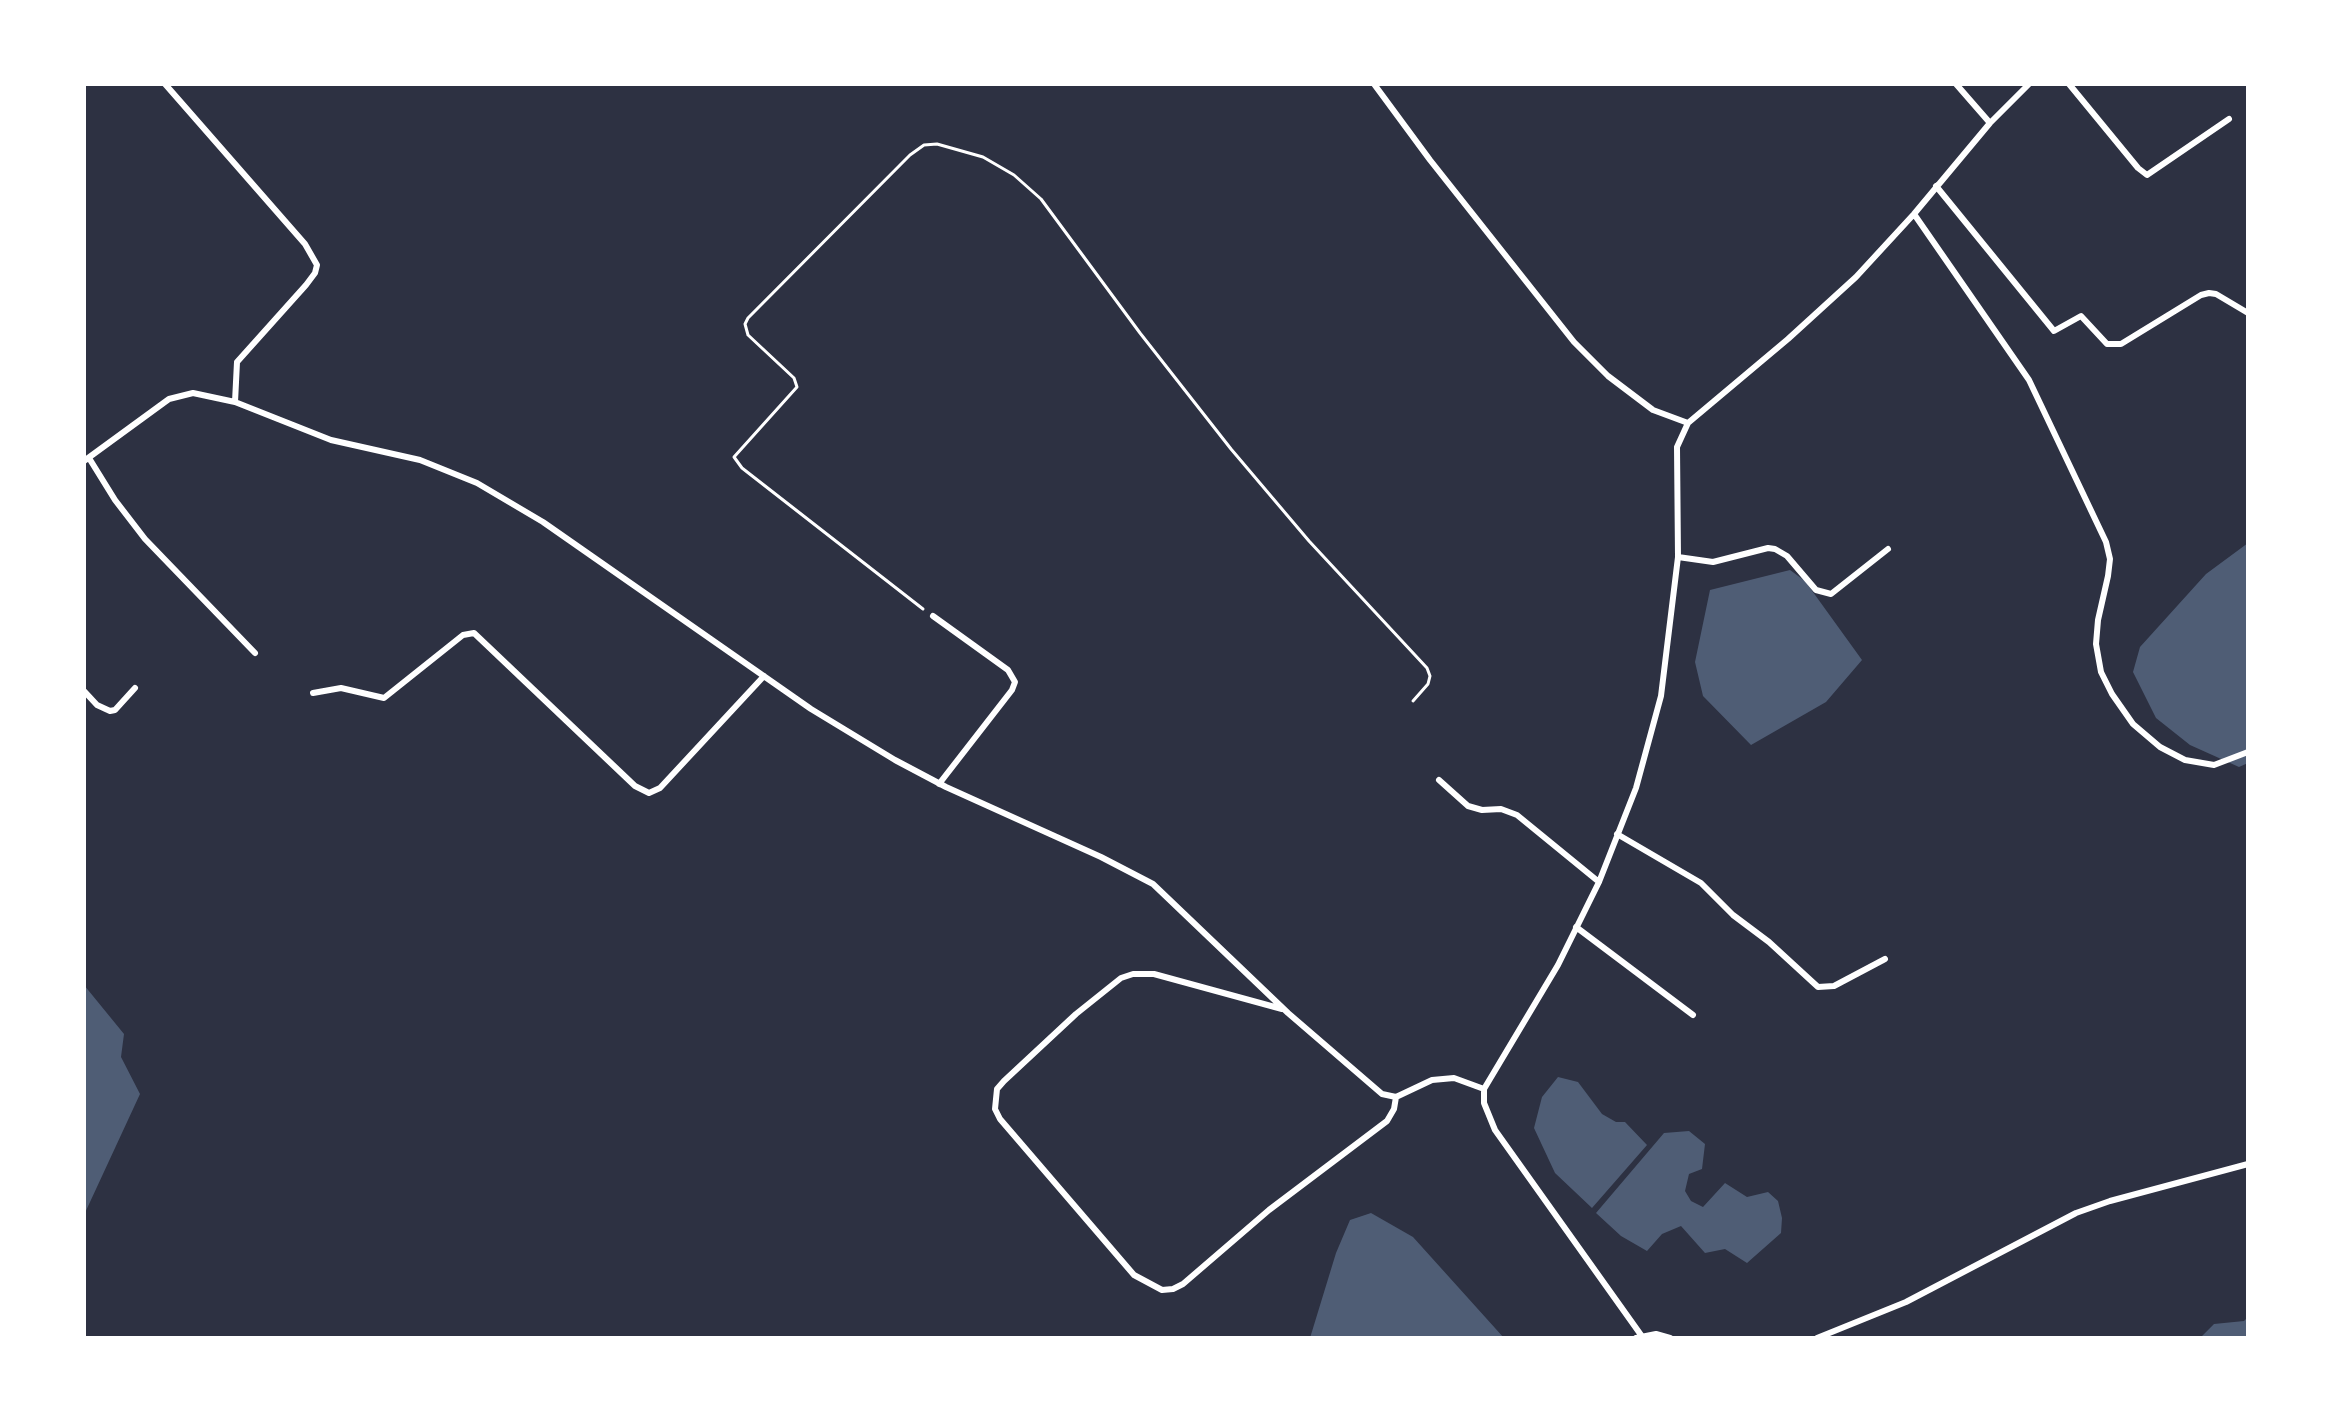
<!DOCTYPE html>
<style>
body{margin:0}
#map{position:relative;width:2332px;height:1422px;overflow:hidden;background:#2d3142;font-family:"Roboto Condensed",sans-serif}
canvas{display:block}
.frame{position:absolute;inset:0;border:86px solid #fff;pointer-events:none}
</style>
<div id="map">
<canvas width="2332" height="1422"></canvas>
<div class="frame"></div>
</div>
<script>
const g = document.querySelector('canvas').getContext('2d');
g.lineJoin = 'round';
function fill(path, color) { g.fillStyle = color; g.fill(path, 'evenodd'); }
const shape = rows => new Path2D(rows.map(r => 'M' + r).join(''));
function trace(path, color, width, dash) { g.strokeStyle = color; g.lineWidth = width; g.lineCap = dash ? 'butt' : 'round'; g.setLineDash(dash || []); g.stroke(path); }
fill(shape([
 [2248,543,2248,763,2239,767,2190,745,2156,718,2133,672,2140,647,2206,574],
 [1790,570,1805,581,1862,660,1826,702,1751,745,1703,696,1695,662,1710,590],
 [84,985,124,1034,121,1057,140,1094,84,1215],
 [1558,1077,1578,1082,1602,1114,1616,1122,1625,1122,1647,1145,1592,1208,1555,1173,1534,1128,1542,1097],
 [1689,1131,1705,1144,1702,1169,1689,1174,1685,1191,1691,1201,1703,1207,1725,1183,1747,1197,1768,1192,1778,1201,1782,1218,1781,1233,1747,1263,1725,1249,1705,1253,1681,1226,1662,1234,1647,1251,1621,1236,1596,1213,1664,1133],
 [1371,1213,1413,1237,1504,1338,1310,1338,1336,1253,1350,1220],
 [2248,1317,2248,1338,2200,1338,2214,1324,2244,1321]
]), '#4f5d75');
trace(shape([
 [923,609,742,468,734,457,797,387,794,378,748,335,745,324,748,318,910,155,924,145,937,144,983,157,1014,175,1041,199,1140,333,1231,449,1309,541,1427,668,1430,676,1428,684,1413,701]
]), '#fff', 3);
trace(shape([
 [165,84,305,244,317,265,315,273,306,285,237,362,235,402],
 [1374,84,1430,160,1574,342,1608,376,1653,410,1688,423],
 [1956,84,1990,123],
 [2069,84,2138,168,2147,175,2229,119],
 [1936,186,2054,331,2081,316,2107,344,2121,344,2201,295,2209,293,2216,294,2248,313],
 [1914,214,2029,380,2106,542,2110,559,2108,576,2098,620,2096,644,2101,672,2112,694,2133,724,2160,747,2185,760,2214,765,2248,752],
 [89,458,115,500,145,539,255,653],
 [84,461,169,399,193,393,235,402,331,440,420,460,477,483,543,522,811,709,895,760,946,787,1101,857,1153,884,1288,1013,1382,1094,1396,1097,1432,1080,1454,1078,1484,1089],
 [1678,557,1713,562,1768,548,1775,549,1787,556,1816,590,1831,594,1888,549],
 [933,616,1008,670,1015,682,1012,690,939,784],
 [84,691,97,705,110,711,115,710,135,688],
 [313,693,341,688,384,698,463,635,474,633,635,786,649,793,660,788,764,676],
 [1439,780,1468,806,1482,810,1501,809,1517,815,1599,882],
 [1617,834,1701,883,1733,915,1769,942,1818,987,1834,986,1885,959],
 [1576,927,1693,1015],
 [1282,1009,1154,974,1133,974,1121,978,1076,1014,1004,1081,997,1089,995,1109,1000,1119,1134,1275,1162,1290,1173,1289,1183,1284,1269,1210,1387,1121,1394,1109,1396,1097],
 [1641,1335,1495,1130,1484,1103,1484,1089,1558,965,1599,882,1636,788,1661,696,1678,557,1677,447,1688,423,1788,339,1856,277,1914,214,1990,123,2029,84],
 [1636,1338,1656,1334,1670,1338],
 [1817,1338,1906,1302,2076,1213,2110,1201,2248,1164]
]), '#fff', 6);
</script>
